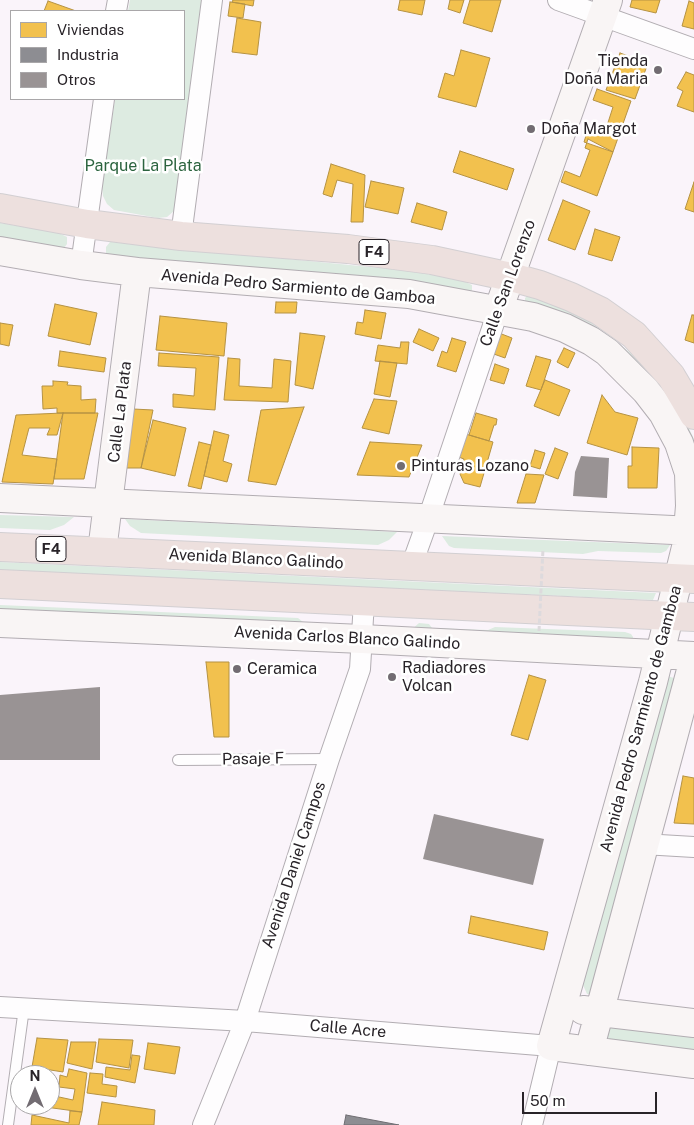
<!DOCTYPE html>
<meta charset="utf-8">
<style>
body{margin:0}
#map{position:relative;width:694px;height:1125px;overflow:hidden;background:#faf4fa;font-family:"Public Sans",sans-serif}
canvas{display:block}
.legend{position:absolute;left:10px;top:10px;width:175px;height:90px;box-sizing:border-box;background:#fff;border:1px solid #a9a7a9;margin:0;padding:6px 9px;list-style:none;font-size:15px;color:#282328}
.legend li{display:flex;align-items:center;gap:10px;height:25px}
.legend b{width:25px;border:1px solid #a9a7a9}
.north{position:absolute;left:10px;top:1065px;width:50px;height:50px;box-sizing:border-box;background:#fff;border:1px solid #a9a7a9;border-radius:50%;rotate:0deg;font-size:14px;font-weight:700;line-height:20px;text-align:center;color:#282328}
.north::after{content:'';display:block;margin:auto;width:18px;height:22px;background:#726c72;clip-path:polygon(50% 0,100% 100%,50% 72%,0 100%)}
.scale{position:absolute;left:522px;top:1092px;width:135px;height:22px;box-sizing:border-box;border:2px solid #282328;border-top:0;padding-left:6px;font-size:15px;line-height:18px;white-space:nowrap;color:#282328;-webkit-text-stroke:4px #fff;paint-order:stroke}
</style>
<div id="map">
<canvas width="694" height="1125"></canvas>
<ul class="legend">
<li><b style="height:14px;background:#f2c14e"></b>Viviendas</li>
<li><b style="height:14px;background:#8d8d92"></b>Industria</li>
<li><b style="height:14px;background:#999394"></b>Otros</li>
</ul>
<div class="north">N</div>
<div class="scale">50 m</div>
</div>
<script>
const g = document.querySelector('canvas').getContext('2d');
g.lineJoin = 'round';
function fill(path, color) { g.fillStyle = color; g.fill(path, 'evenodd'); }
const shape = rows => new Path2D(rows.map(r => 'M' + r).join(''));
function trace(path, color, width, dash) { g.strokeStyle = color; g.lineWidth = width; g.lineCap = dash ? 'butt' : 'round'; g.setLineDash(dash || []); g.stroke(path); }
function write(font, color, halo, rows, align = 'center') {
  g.font = font + ' "Public Sans",sans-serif'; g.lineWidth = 5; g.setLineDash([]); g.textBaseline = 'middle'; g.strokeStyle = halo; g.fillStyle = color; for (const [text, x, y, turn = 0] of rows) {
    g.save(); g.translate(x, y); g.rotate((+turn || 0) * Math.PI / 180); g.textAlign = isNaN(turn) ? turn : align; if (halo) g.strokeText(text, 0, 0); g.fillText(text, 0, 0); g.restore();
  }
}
fill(shape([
 [130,0,202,0,174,211,167,217,158,218,114,210,107,204,103,196,102,187,115,99,184,99,184,11,128,11],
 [0,223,59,233,67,237,67,244,64,248,57,249,0,238],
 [110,242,115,242,411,271,461,280,472,285,472,290,470,292,109,256,106,253,106,247],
 [528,295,560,305,587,320,609,335,634,356,657,380,687,424,694,439,694,462,658,394,525,303,525,298],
 [0,515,74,517,64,525,50,530,0,528],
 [125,519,397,532,389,540,378,545,141,533,130,526],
 [442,536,670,545,666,551,661,553,598,551,583,554,454,548,449,546],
 [0,562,656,593,653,600,0,571],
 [0,605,298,618,308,626,0,612],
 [419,623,429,624,432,628,488,630,495,627,625,632,631,634,633,637,633,641,410,631],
 [667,676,674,678,676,682,592,994,587,994,583,985,661,684],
 [608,1025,694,1032,694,1055,606,1041]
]), '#ddebe1');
const homes = shape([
 [233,0,254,0,253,6,232,2,233,0],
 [400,0,425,0,422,15,398,10,400,0],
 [450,0,464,0,460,13,448,9,450,0],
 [470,0,501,0,492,32,463,23,470,0],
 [632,0,660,0,656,13,630,7,632,0],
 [48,1,76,11,44,11,48,1],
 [689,1,694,3,694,29,682,26,689,1],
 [230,2,245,4,243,18,228,16,230,2],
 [237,18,261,22,257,55,232,52,237,18],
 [461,50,490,58,476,107,438,97,445,73,454,76,461,50],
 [620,53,648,63,635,99,606,90,620,53],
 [686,72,694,75,694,112,677,106,683,91,677,88,686,72],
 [597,89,631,101,613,152,584,142,588,129,604,135,613,107,593,100,597,89],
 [588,139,613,152,597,196,561,182,565,171,580,177,590,150,585,148,588,139],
 [460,151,514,169,507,190,453,172,460,151],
 [331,164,365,175,363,222,351,222,353,184,337,180,332,197,323,194,331,164],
 [371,181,404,188,398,214,365,207,371,181],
 [694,182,694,212,685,209,694,182],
 [563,200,590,211,575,250,548,240,563,200],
 [417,203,447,212,442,230,411,222,417,203],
 [595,229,620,237,612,261,588,254,595,229],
 [276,302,297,302,296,313,275,313,276,302],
 [55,304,97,313,90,345,48,336,55,304],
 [365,310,386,313,381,339,355,334,357,322,363,323,365,310],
 [692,315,694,315,694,343,685,340,692,315],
 [160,316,227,323,224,356,156,350,160,316],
 [0,323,13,325,9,346,0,344,0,323],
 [419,329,439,338,433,351,413,342,419,329],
 [300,333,325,336,313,389,295,385,300,333],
 [499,333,512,338,505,358,491,353,499,333],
 [452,338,466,342,456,372,437,366,442,351,447,353,452,338],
 [401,342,409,342,407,364,375,361,378,345,400,348,401,342],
 [564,348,575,353,568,368,557,362,564,348],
 [60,351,106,358,104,372,58,366,60,351],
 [159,353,219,357,215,410,173,407,173,394,194,396,196,368,158,366,159,353],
 [536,356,551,360,541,390,526,386,536,356],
 [228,358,240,359,239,386,272,388,274,359,291,361,288,402,224,400,228,358],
 [380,361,397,363,390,397,374,394,380,361],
 [495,364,509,369,504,384,490,380,495,364],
 [545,380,570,390,559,416,534,406,545,380],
 [53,381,68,382,67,385,81,386,81,400,96,399,95,413,57,413,57,408,43,409,42,386,53,386,53,381],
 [602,395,615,412,638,418,627,455,587,443,602,395],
 [374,399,397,401,389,434,362,428,374,399],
 [304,407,276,485,248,481,261,410,304,407],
 [133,409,153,410,141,468,126,468,133,409],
 [63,413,98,413,84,479,54,479,63,413],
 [63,413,57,435,47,435,50,428,29,428,22,455,57,459,53,484,2,482,16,415,63,413],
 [476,413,497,419,496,425,494,425,489,441,469,435,476,413],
 [153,420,186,428,175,476,141,468,153,420],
 [214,431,229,435,223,461,232,464,227,482,204,476,214,431],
 [462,433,493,442,480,487,464,483,460,474,464,459,456,456,462,433],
 [199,442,211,445,201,489,188,486,199,442],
 [370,442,422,445,409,477,357,475,370,442],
 [632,447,659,448,657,488,628,488,628,466,632,466,632,447],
 [555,448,568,453,558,479,545,474,555,448],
 [535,450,545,453,540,469,530,466,535,450],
 [526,474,544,475,535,503,517,503,526,474],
 [206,662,229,662,229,737,214,737,206,662],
 [529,675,546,680,528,740,511,735,529,675],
 [683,776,694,778,694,824,674,823,683,776],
 [471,916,548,932,544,950,468,933,471,916],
 [37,1038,68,1040,63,1072,32,1067,37,1038],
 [99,1039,133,1040,129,1068,96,1062,99,1039],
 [71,1042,96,1042,92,1069,67,1063,71,1042],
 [148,1043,180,1047,175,1074,144,1069,148,1043],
 [132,1055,140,1056,135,1083,105,1077,106,1067,130,1070,132,1055],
 [69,1069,87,1073,82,1112,38,1106,50,1105,50,1095,73,1100,75,1089,59,1087,60,1075,67,1077,69,1069],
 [90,1073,103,1074,102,1084,117,1086,116,1097,87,1093,90,1073],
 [102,1102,155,1110,154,1125,98,1125,102,1102],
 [70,1111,82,1112,79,1125,31,1125,32,1115,69,1123,70,1111]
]);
fill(homes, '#f2c14e');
trace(homes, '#b59243', 1);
const industry = shape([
 [346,1115,399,1125,344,1125,346,1115]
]);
fill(industry, '#8d8d92');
trace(industry, '#6f6d72', 1);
fill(shape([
 [581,456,609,458,607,498,573,496,575,472],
 [100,687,100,760,0,760,0,695],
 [434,814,544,839,533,885,423,859]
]), '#999394');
const lane = shape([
 [178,760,329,759],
 [8,1125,24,1008]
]);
const street = shape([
 [558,0,694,49],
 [116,11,118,0],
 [181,236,212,0],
 [81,265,104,99],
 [411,567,424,531,498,311],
 [643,844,694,847],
 [0,1007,245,1021,551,1046,532,1125],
 [203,1125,245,1021,329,759,360,669,364,601]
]);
const secondary = shape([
 [0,251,81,265,137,272,409,294,533,317,565,328,591,341,607,352,646,391,663,413,679,443,689,473,690,506,687,543,653,682,551,1046,694,1064],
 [498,311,608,0],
 [0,498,694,531],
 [102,551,137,272],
 [0,623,362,639,694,656],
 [583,1010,694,1023],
 [589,1051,694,659]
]);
const highway = shape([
 [0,208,87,224,181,236,348,249,432,260,511,277,540,285,571,297,600,311,634,335,671,376,694,415],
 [0,547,694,579],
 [0,584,694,617]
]);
trace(lane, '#b2adb2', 12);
trace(street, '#b2adb2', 22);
trace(secondary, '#b2adb2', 30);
trace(highway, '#d2cfd2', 30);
trace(lane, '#fefdfe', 10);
trace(street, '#fefdfe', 20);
trace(secondary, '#f9f5f5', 28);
trace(highway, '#ede0de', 28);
trace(shape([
 [539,631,543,549]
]), '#dddadd', 3, [5, 2.5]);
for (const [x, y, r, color] of [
 [658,70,5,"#726c72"],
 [531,129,5,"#726c72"],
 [401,466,5,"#726c72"],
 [237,669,5,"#726c72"],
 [392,677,5,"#726c72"]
]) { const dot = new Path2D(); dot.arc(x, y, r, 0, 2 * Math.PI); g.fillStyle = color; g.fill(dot); trace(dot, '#fff', 2); }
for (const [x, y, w] of [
 [374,252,30],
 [51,549,30]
]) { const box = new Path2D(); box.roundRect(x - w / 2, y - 12.5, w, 25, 4); g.fillStyle = '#fff'; g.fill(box); trace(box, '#282328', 1); }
write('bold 15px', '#282328', null, [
 ["F4",374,252],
 ["F4",51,549]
]);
write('16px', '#282328', '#fff', [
 ["Tienda",648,61,"right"],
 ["Doña Maria",648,79,"right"],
 ["Doña Margot",541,129],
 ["Pinturas Lozano",411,466],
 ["Radiadores",402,668],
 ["Volcan",402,686],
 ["Ceramica",247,669]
], 'left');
write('16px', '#2c643f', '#fff', [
 ["Parque La Plata",143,166]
]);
write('16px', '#282328', '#fff', [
 ["Calle San Lorenzo",508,283,-70],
 ["Avenida Pedro Sarmiento de Gamboa",298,287,5],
 ["Calle La Plata",120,412,-83],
 ["Avenida Blanco Galindo",256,559,3],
 ["Avenida Carlos Blanco Galindo",347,638,3],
 ["Avenida Pedro Sarmiento de Gamboa",641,719,-75],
 ["Pasaje F",253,759,-1],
 ["Avenida Daniel Campos",294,865,-72],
 ["Calle Acre",348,1029,5]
]);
</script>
